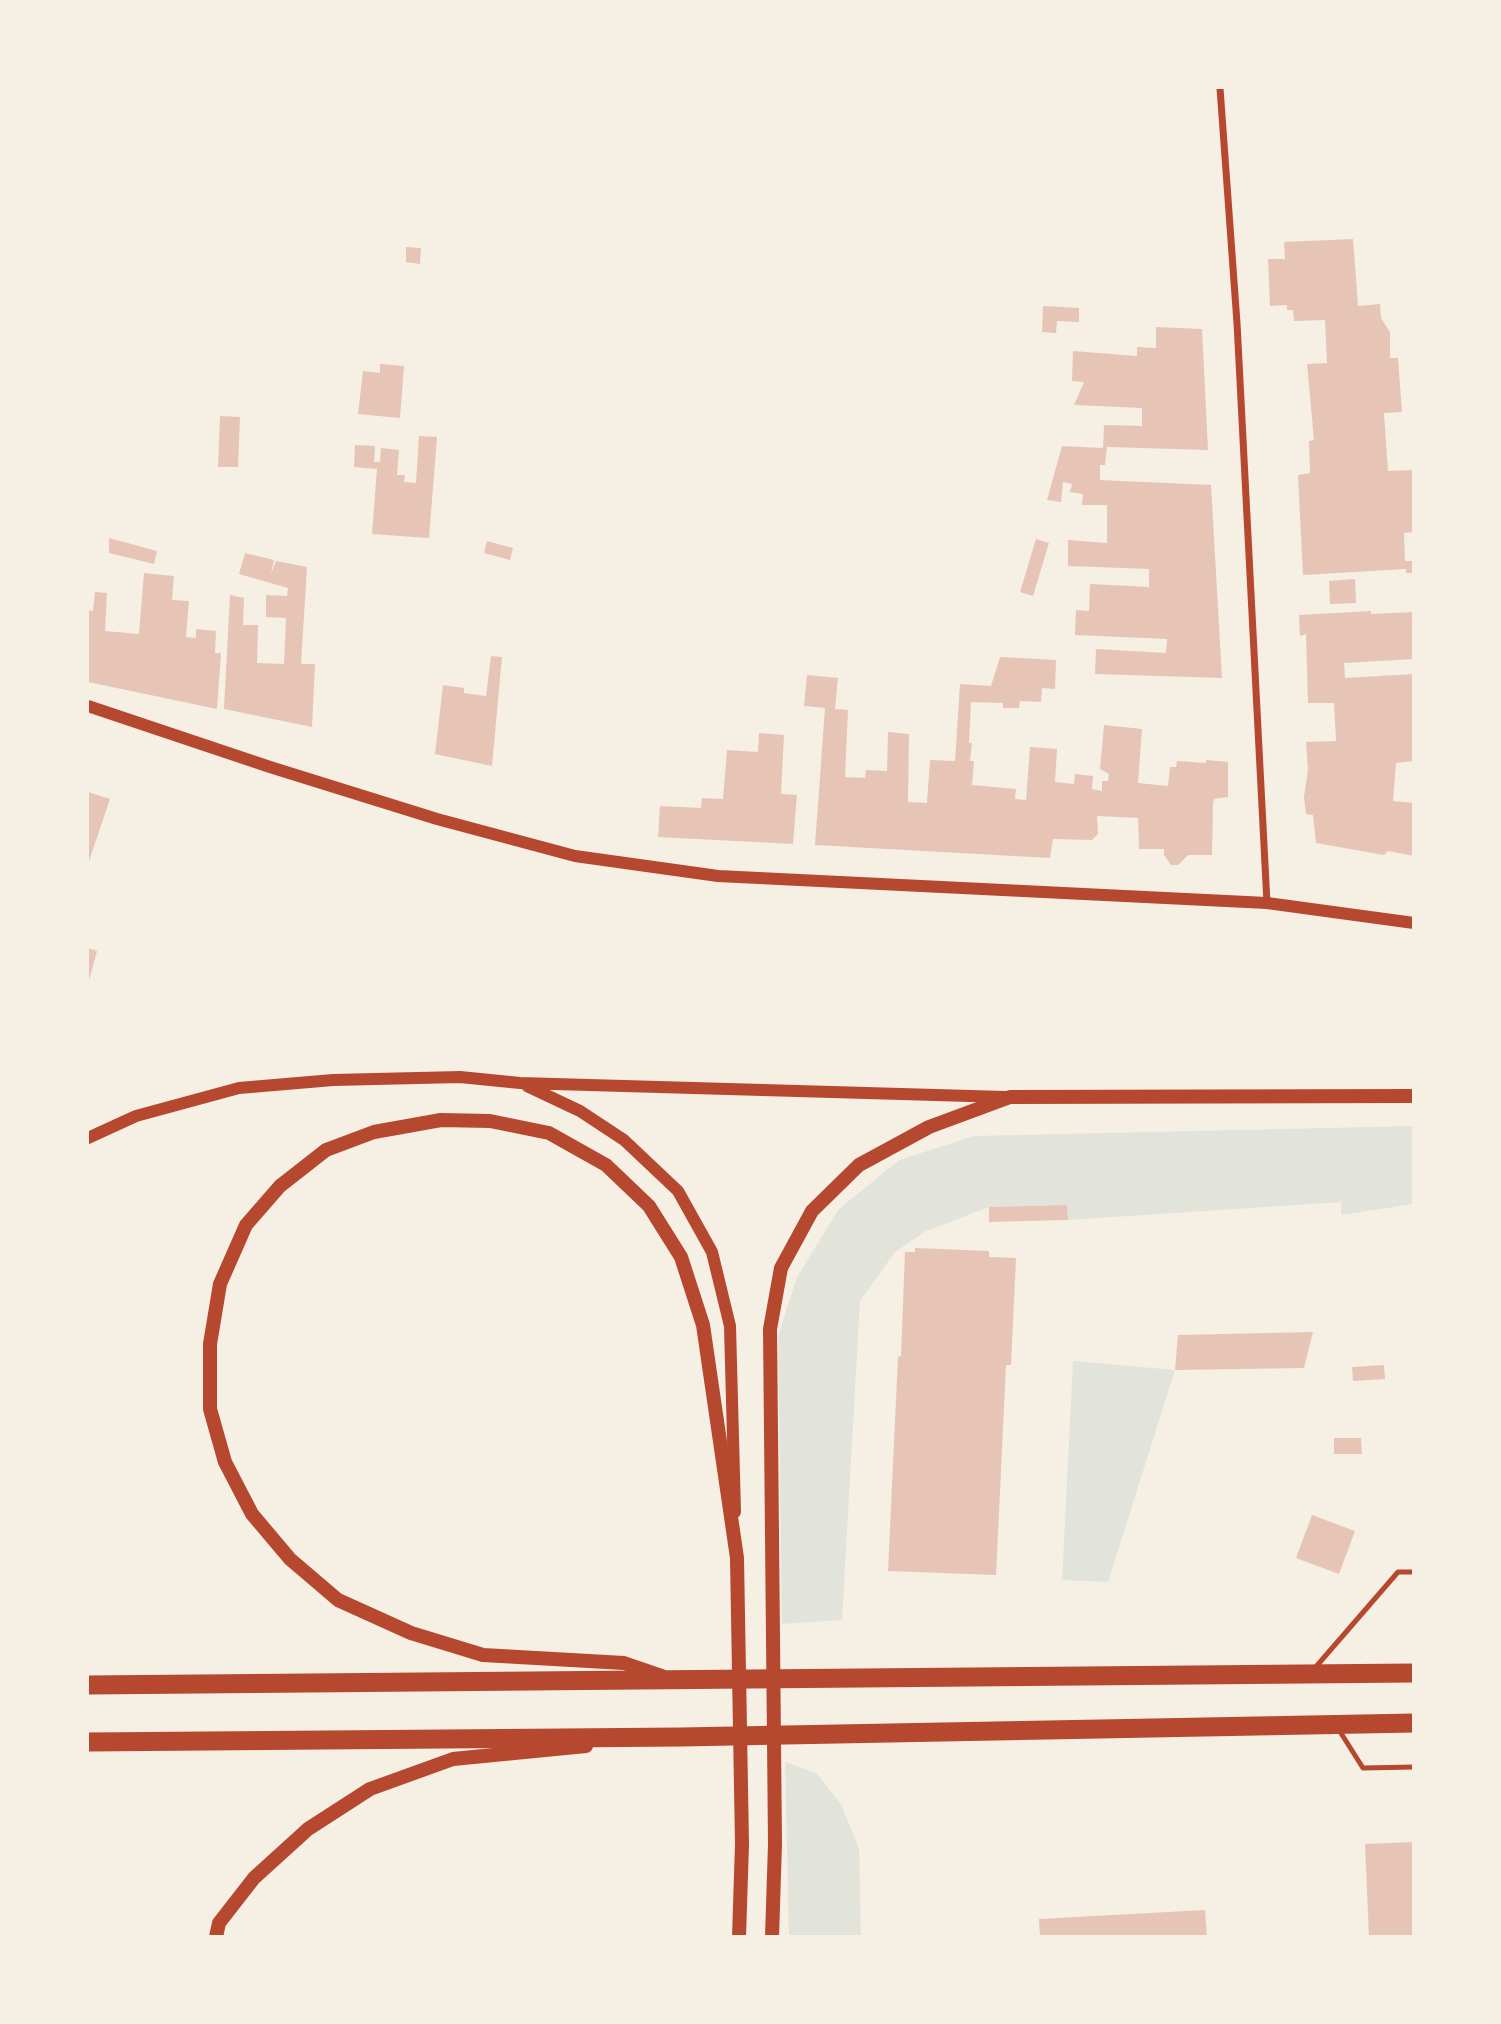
<!DOCTYPE html>
<style>
body{margin:0}
#map{position:relative;width:1501px;height:2024px;overflow:hidden;background:#f6efe4;font-family:"Golos Text",sans-serif}
canvas{display:block}
.frame{position:absolute;inset:0;border:89px solid #f6efe4;pointer-events:none}
</style>
<div id="map">
<canvas width="1501" height="2024"></canvas>
<div class="frame"></div>
</div>
<script>
const g = document.querySelector('canvas').getContext('2d');
g.lineJoin = 'round';
function fill(path, color) { g.fillStyle = color; g.fill(path, 'evenodd'); }
const shape = rows => new Path2D(rows.map(r => 'M' + r).join(''));
function trace(path, color, width, dash) { g.strokeStyle = color; g.lineWidth = width; g.lineCap = dash ? 'butt' : 'round'; g.setLineDash(dash || []); g.stroke(path); }
fill(shape([
 [1413,1126,1413,1204,1341,1215,1341,1202,1068,1220,1067,1205,989,1207,926,1231,895,1252,860,1301,842,1620,782,1624,778,1336,797,1277,839,1209,899,1160,974,1136],
 [1073,1361,1175,1370,1108,1582,1062,1580],
 [785,1762,816,1773,841,1804,859,1848,861,1936,789,1936]
]), '#e2e4dc');
fill(shape([
 [1353,239,1358,306,1380,304,1381,318,1390,332,1390,358,1398,358,1402,412,1384,413,1388,471,1412,470,1414,532,1404,533,1405,561,1414,561,1414,573,1406,573,1406,569,1303,575,1298,475,1310,473,1309,441,1314,440,1307,364,1327,363,1325,320,1294,321,1293,310,1287,310,1287,305,1270,306,1268,259,1285,259,1284,242],
 [406,247,421,248,420,264,406,262],
 [1043,306,1079,308,1079,322,1057,321,1056,333,1042,332],
 [1156,327,1202,329,1208,450,1107,447,1105,465,1100,465,1100,480,1211,485,1222,678,1095,674,1096,649,1166,653,1167,639,1075,635,1076,610,1089,611,1090,584,1149,587,1149,569,1068,566,1068,540,1107,543,1107,505,1082,505,1083,494,1070,492,1072,484,1063,482,1061,502,1047,500,1062,446,1103,448,1104,425,1142,426,1142,408,1074,405,1084,382,1072,381,1073,351,1137,356,1137,347,1156,348],
 [380,364,404,366,400,418,358,414,363,371,380,373],
 [220,416,240,417,238,467,218,467],
 [419,436,437,437,429,538,372,534,377,469,354,467,355,445,375,446,374,462,380,462,381,448,399,450,397,475,405,475,404,482,416,483],
 [109,538,157,551,154,564,109,553],
 [1036,539,1049,543,1033,596,1020,592],
 [487,541,513,548,510,560,484,553],
 [245,553,274,560,271,574,276,561,307,567,301,664,315,664,312,727,224,709,230,595,244,598,243,625,258,625,257,663,284,664,286,618,266,617,266,595,287,596,288,588,239,574],
 [144,573,174,576,172,600,189,601,186,637,196,638,196,629,216,631,215,653,221,653,217,709,88,682,88,610,93,611,95,592,107,593,105,631,139,634],
 [1355,579,1356,603,1330,604,1329,581],
 [1371,611,1371,614,1414,612,1414,659,1344,663,1345,678,1414,674,1414,761,1396,763,1393,801,1414,803,1414,856,1388,851,1384,855,1316,843,1313,815,1306,814,1304,797,1308,770,1306,742,1336,741,1334,703,1308,703,1306,634,1300,636,1299,615],
 [491,656,502,657,492,766,435,754,443,685,464,688,464,693,486,696],
 [1000,657,1056,660,1055,689,1042,688,1041,702,1020,701,1019,708,1003,708,1003,703,971,702,969,743,972,743,970,761,974,761,972,785,1016,789,1015,799,1026,800,1030,747,1057,749,1055,782,1074,784,1075,774,1093,776,1092,789,1102,791,1102,781,1108,781,1109,774,1100,769,1104,725,1142,729,1138,783,1168,786,1170,767,1176,767,1177,761,1206,763,1206,760,1228,762,1228,797,1214,799,1213,804,1212,855,1188,855,1178,865,1171,865,1164,855,1164,849,1139,849,1138,818,1097,816,1098,834,1092,840,1053,839,1050,858,815,845,825,708,804,706,807,675,838,678,835,709,848,710,845,777,865,778,866,770,887,771,888,732,909,734,908,802,927,803,930,760,955,761,960,684,991,686],
 [759,733,784,735,781,794,797,795,793,844,658,837,660,806,701,808,702,798,723,799,727,750,758,752],
 [88,792,110,799,88,864],
 [88,948,97,951,88,984],
 [1067,1205,1068,1220,989,1222,989,1207],
 [915,1248,989,1251,989,1257,1016,1258,1011,1365,1006,1365,996,1575,888,1571,898,1357,901,1356,905,1252,915,1252],
 [1313,1332,1304,1368,1175,1370,1178,1335],
 [1384,1365,1385,1379,1353,1381,1352,1367],
 [1334,1438,1361,1438,1362,1454,1334,1454],
 [1312,1515,1355,1531,1339,1574,1296,1558],
 [1414,1842,1414,1937,1369,1937,1365,1844],
 [1205,1910,1207,1937,1040,1937,1039,1919]
]), '#e6c5b7');
trace(shape([
 [1314,1669,1398,1572,1414,1572],
 [1339,1730,1363,1768,1414,1767]
]), '#b5482f', 5);
trace(shape([
 [1220,88,1237,323,1267,903]
]), '#b5482f', 7);
trace(shape([
 [88,706,270,767,437,819,575,856,718,876,1267,903,1414,923],
 [527,1086,580,1111,624,1140,678,1191,712,1252,730,1326,735,1512],
 [88,1138,136,1116,239,1088,333,1080,460,1077,520,1083,1005,1097]
]), '#b5482f', 12);
trace(shape([
 [662,1676,624,1663,483,1655,411,1633,338,1600,290,1559,252,1514,225,1462,210,1409,210,1344,220,1284,246,1225,280,1186,326,1150,374,1132,441,1120,490,1121,549,1133,606,1165,649,1206,681,1257,703,1325,737,1558,742,1844,739,1937],
 [216,1937,219,1923,254,1878,308,1829,370,1789,453,1759,586,1746],
 [772,1937,775,1844,770,1329,781,1268,812,1211,859,1165,929,1127,1010,1097,1414,1096]
]), '#b5482f', 14);
trace(shape([
 [88,1685,1414,1673],
 [88,1742,681,1737,1414,1723]
]), '#b5482f', 19);
</script>
